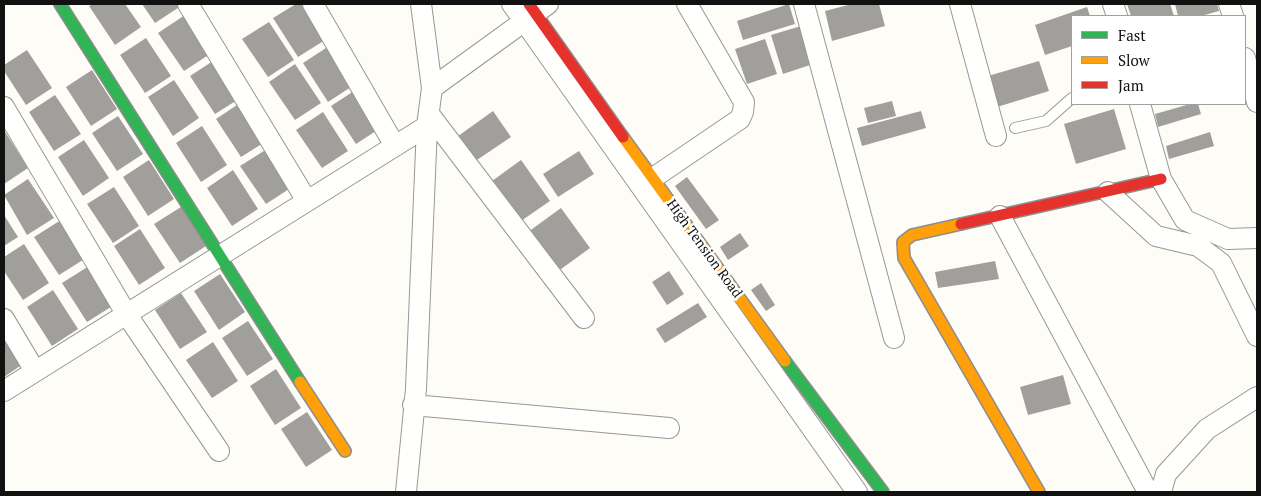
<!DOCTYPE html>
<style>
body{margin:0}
#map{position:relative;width:1261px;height:496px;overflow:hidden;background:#fdfcf7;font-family:"PT Serif",serif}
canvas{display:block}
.frame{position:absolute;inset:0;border:5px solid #111;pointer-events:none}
.legend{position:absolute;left:1071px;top:15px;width:175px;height:90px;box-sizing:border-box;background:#fff;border:1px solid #a0a0a0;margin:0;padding:6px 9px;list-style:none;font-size:15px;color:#111}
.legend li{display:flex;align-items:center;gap:10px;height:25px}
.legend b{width:25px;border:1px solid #a0a0a0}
</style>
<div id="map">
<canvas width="1261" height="496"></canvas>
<div class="frame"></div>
<ul class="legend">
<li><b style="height:6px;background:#30b455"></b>Fast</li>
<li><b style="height:6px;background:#ff9f0a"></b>Slow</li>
<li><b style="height:6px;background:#e5322d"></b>Jam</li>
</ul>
</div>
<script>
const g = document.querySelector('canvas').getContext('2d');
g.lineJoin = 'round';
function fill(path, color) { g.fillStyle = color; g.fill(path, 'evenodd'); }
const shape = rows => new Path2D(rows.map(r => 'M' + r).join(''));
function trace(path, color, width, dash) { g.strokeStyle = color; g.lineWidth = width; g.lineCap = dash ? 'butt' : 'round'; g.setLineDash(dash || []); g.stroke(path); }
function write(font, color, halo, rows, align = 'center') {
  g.font = font + ' "PT Serif",serif'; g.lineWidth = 5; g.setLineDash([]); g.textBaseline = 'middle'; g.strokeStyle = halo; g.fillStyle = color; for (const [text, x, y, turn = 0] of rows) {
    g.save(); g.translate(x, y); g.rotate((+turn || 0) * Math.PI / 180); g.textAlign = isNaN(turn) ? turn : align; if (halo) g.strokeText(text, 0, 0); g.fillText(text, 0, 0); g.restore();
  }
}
fill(shape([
 [93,4,125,4,141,27,115,45,89,6],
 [142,4,179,4,181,6,155,23],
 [296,4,301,4,325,40,298,57,273,18],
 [789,4,795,24,743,40,737,21],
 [852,4,879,4,885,26,832,41,825,11],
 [1127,4,1170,4,1174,16,1131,16],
 [1175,4,1217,4,1219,11,1201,16,1178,16],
 [1087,7,1090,16,1072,16,1072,46,1045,55,1035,25],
 [185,15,210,54,184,71,158,33],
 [269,22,294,60,268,77,242,39],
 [801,26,813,64,783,74,771,35],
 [146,38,171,76,145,93,120,55],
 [765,39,777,74,747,84,735,49],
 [329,46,354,85,328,102,303,63],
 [27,50,52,88,26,105,4,71,4,65],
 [216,59,242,97,215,114,190,76],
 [1039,61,1049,91,997,107,988,76],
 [295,64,321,103,295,120,269,82],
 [92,70,117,109,91,126,66,87],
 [174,80,199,118,173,136,148,97],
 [357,89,382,127,356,144,331,106],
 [55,95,81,134,54,151,29,112],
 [243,101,268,140,241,157,216,119],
 [892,101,896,116,868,123,864,108],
 [1190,104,1198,104,1201,114,1158,127,1155,114],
 [1114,109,1126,149,1076,164,1064,124],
 [493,111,511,137,471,164,454,139],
 [921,111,926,128,862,146,857,128],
 [323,112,348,151,322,168,296,130],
 [118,116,143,154,117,171,92,133],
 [202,126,227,165,201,182,176,143],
 [4,130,28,168,4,184],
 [1210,132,1214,146,1169,159,1166,146],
 [84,140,109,178,83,196,58,157],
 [267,149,292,187,266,204,240,166],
 [579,151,594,174,558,197,543,174],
 [149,160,174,199,148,216,123,177],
 [521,160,550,201,521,221,492,181],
 [233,170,258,209,232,226,207,188],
 [687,177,719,220,706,229,675,186],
 [28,179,54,218,27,235,4,195],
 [114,187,139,226,113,243,87,204],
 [181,207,206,246,180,263,154,224],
 [561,208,590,248,557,272,528,232],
 [4,215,18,237,4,246],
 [61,220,86,258,59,275,34,237],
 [140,229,165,268,139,285,114,246],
 [740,233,749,246,728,260,720,247],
 [24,244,49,283,23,300,4,271,4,257],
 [995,261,999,279,938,288,935,272],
 [89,266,114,305,87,322,62,283],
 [669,271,684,294,667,305,652,282],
 [220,274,245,312,219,330,194,291],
 [761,283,775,305,766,311,751,290],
 [53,290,78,329,52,346,27,307],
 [181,293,207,332,180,349,155,310],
 [698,303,707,317,665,343,656,329],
 [248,321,273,359,247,376,222,338],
 [4,334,23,364,4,377],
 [213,342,238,381,212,398,186,360],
 [276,369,301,408,275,425,250,386],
 [1063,375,1071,404,1028,415,1020,387],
 [307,412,332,450,306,467,281,429]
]), '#a19f9c');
const lane = shape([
 [1015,128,1046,121,1072,98]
]);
const street = shape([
 [188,4,307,201],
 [313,4,395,146],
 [512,4,857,492],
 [804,4,894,338],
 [960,4,996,136],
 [1113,4,1117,16],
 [1229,4,1233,16],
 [1245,58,1257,102],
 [432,88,548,4],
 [1140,104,1161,179,1185,220,1228,239,1257,238],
 [4,107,127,315,219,451],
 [429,114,584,318],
 [653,178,740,119,743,112,744,102,687,4],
 [1108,192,1156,236,1198,246,1221,263,1257,336],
 [1000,216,1148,492],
 [4,319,35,371],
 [4,391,427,126],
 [413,405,669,428],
 [406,492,416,389,427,126,432,88,421,4],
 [1161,492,1166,474,1207,429,1257,397]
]);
const fast = shape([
 [60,4,300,382],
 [785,361,883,492]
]);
const slow = shape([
 [623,137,785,361],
 [961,224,912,235,903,242,904,258,1039,492],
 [300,382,345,451]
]);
const jam = shape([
 [529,4,623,137],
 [961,224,1161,179]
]);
trace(lane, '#979795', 12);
trace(street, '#979795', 22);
trace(fast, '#8e8d8b', 14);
trace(slow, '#8e8d8b', 14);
trace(jam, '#8e8d8b', 14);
trace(lane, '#fffffe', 10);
trace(street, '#fffffe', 20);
trace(fast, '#30b455', 11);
trace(slow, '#ff9f0a', 11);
trace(jam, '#e5322d', 11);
write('14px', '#111', '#fff', [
 ["High Tension Road",704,249,54]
]);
</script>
